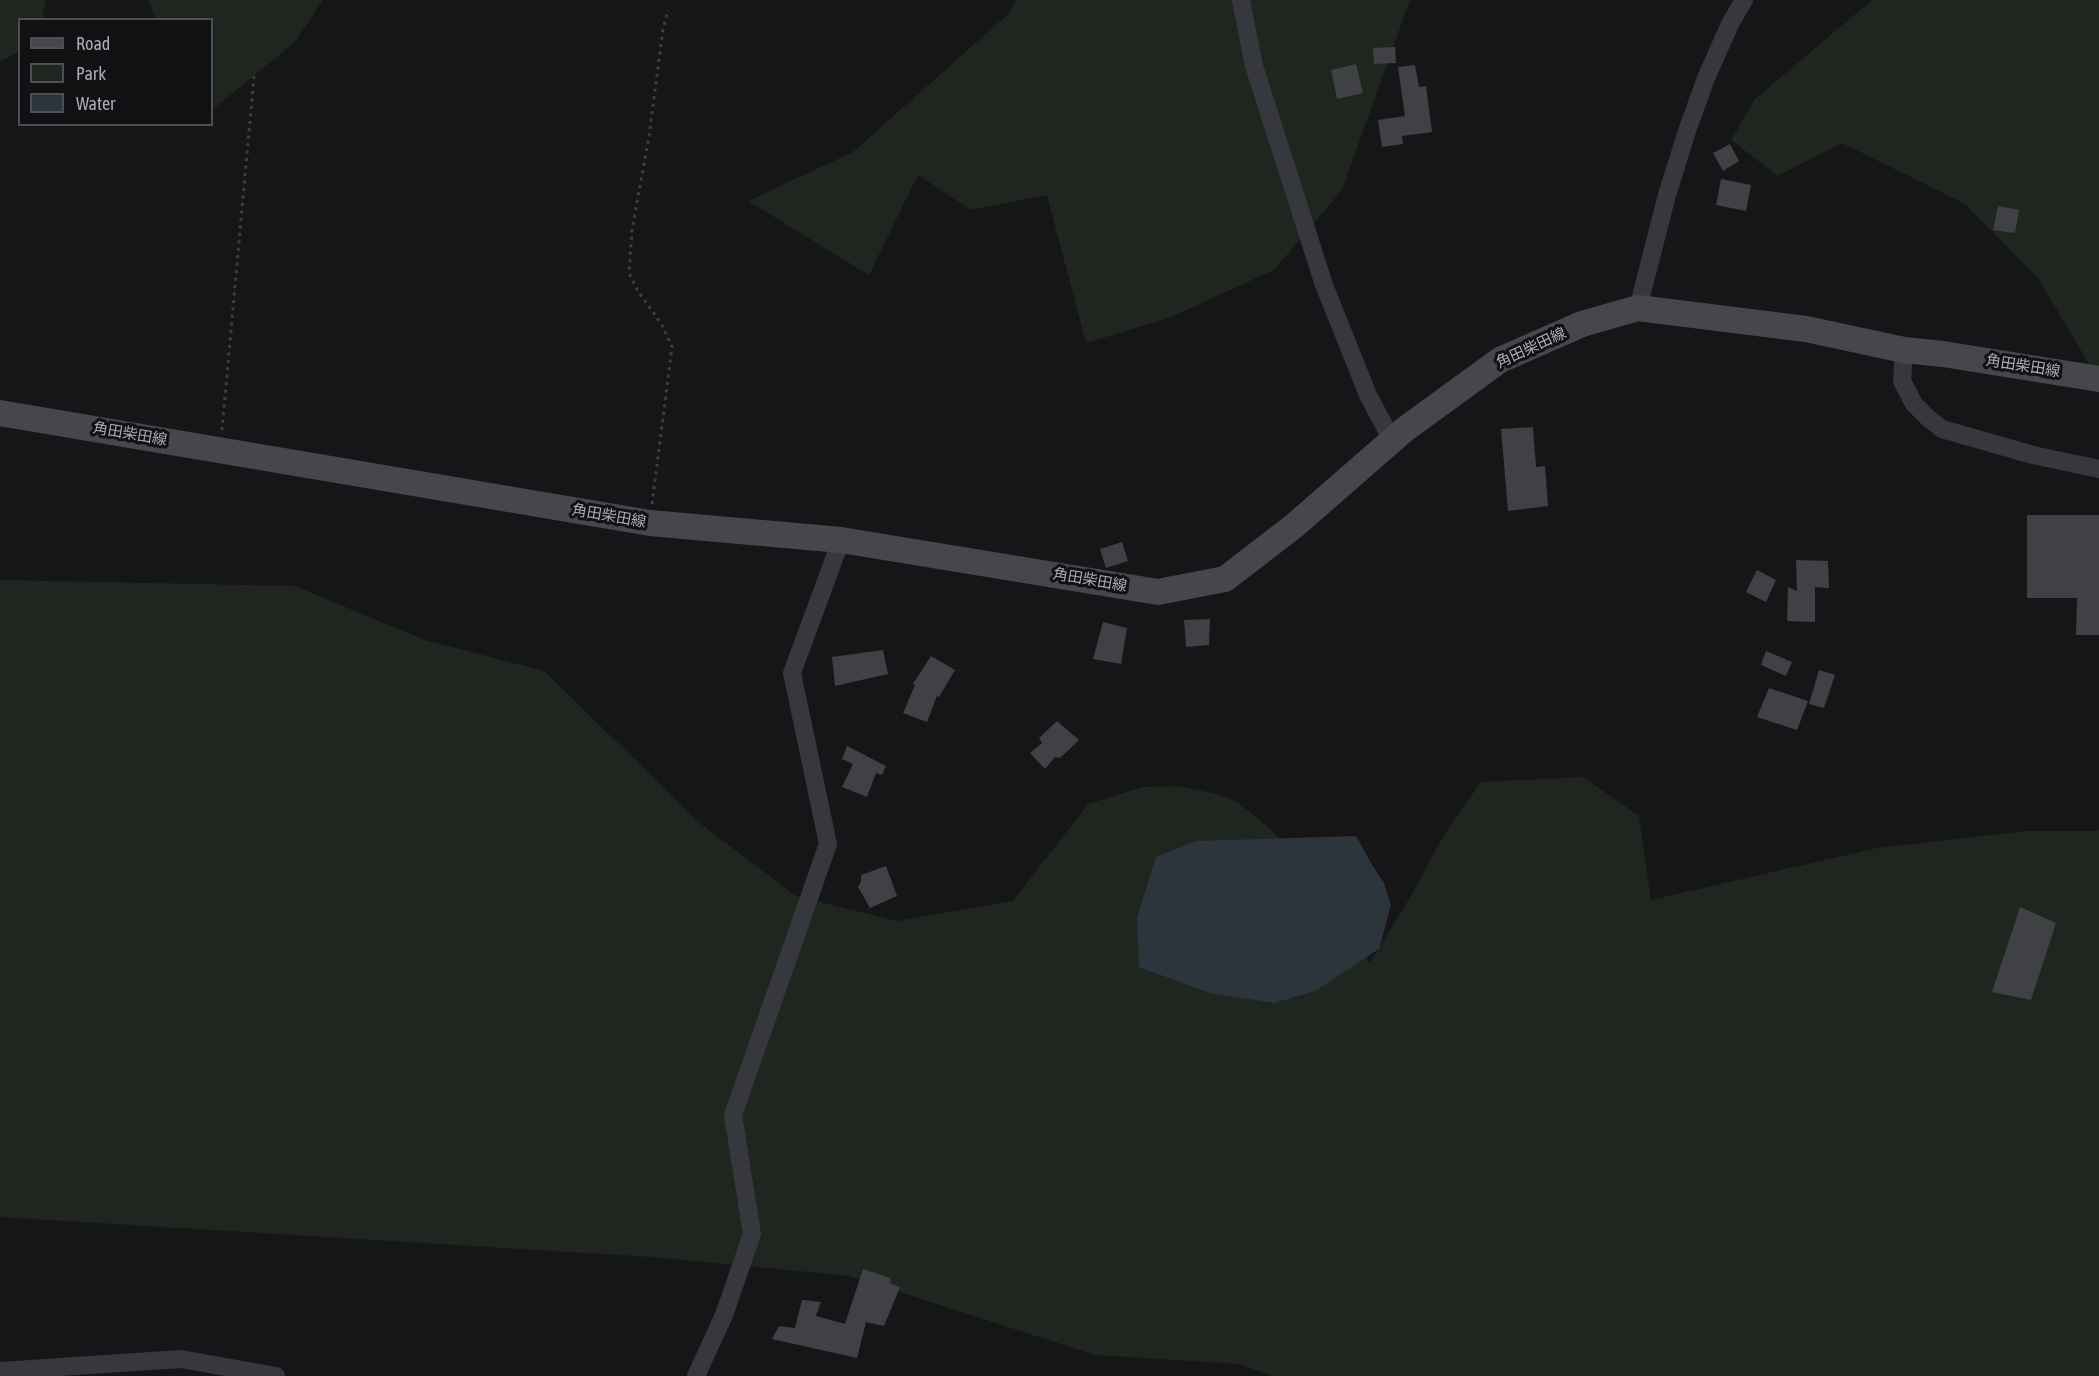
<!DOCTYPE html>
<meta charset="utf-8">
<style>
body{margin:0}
#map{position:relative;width:2099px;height:1376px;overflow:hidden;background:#161618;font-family:"Asap Condensed",sans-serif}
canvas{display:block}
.legend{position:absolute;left:18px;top:18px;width:195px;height:108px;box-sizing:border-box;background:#111113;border:2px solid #4d4f55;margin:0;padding:8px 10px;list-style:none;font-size:18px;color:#a8adb8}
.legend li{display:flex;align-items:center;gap:12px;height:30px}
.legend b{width:30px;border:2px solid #4d4f55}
</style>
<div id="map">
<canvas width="2099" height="1376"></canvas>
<ul class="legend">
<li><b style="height:8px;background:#45474d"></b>Road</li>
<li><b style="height:16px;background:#1e261f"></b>Park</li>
<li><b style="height:16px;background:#2c353c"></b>Water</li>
</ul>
</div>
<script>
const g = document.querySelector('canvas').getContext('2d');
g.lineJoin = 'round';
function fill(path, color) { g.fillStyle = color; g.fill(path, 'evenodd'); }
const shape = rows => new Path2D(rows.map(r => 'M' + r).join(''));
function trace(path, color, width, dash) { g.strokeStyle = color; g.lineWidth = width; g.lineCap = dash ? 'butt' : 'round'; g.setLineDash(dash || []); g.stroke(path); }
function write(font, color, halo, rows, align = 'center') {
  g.font = font + ' "Asap Condensed","Noto Sans JP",sans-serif'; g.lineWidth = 6; g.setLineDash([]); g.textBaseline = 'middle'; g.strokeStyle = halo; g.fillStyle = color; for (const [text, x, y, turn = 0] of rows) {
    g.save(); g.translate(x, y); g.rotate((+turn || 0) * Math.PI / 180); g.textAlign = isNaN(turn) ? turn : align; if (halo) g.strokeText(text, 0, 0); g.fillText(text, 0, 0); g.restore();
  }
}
fill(shape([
 [0,0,46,0,42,19,20,20,19,52,0,61],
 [149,0,323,0,295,42,212,110,212,20,155,19],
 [1016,0,1410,0,1342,190,1274,270,1169,318,1086,343,1047,195,971,210,918,175,869,275,748,201,853,152,1008,14],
 [1872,0,2099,0,2099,381,2038,278,1965,204,1842,143,1778,176,1731,140,1755,99],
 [0,580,295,586,425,640,544,671,701,824,796,896,897,921,1013,901,1088,804,1143,787,1179,786,1216,794,1236,801,1274,832,1370,963,1415,889,1442,838,1481,782,1583,777,1639,816,1651,900,1877,848,2027,831,2093,831,2099,830,2099,1376,1273,1376,1239,1364,1095,1355,850,1276,652,1257,0,1217]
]), '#1e261f');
fill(shape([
 [1356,836,1371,863,1384,883,1391,905,1379,949,1315,991,1274,1003,1210,993,1139,967,1137,918,1156,857,1196,841]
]), '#2c353c');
fill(shape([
 [1395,47,1396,63,1374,64,1373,48],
 [1356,64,1363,93,1337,99,1331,70],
 [1415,65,1419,87,1426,86,1432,132,1402,136,1403,144,1382,147,1378,120,1405,116,1398,67],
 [1730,144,1739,161,1723,171,1713,153],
 [1721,179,1751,185,1746,211,1716,205],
 [1998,206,2019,210,2015,233,1993,230],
 [1533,427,1536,467,1545,466,1548,506,1508,511,1501,429],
 [2027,515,2099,515,2099,635,2076,635,2077,598,2027,598],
 [1122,542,1128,561,1106,568,1100,549],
 [1796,560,1828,561,1829,588,1815,587,1815,622,1787,621,1788,587,1797,591],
 [1757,570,1776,580,1766,602,1746,592],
 [1210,619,1209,645,1186,647,1184,620],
 [1103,622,1127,628,1121,664,1093,659],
 [883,650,888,674,835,686,832,657],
 [1766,651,1792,662,1786,676,1761,665],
 [931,656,955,670,939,697,937,696,927,722,903,713,915,685,913,684],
 [1819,670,1835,675,1824,708,1809,704],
 [1769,688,1808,701,1797,730,1757,717],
 [1057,721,1079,740,1060,758,1055,757,1045,769,1030,753,1042,743,1039,738],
 [847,746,886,766,882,775,876,773,867,797,842,787,853,764,842,759],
 [886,866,897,896,870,908,858,887,861,882,861,875],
 [2020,907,2056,923,2031,1000,1992,992],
 [863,1269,890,1278,891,1284,900,1287,884,1326,866,1322,857,1358,772,1339,779,1326,795,1328,802,1300,821,1302,816,1316,845,1324]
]), '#404145');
trace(shape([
 [222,430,254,76],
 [652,504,672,347,662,325,638,291,629,273,632,230,649,136,663,29,668,10]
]), '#3d3f44', 3, [3, 4.5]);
trace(shape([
 [1241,0,1254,66,1324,285,1368,395,1393,442],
 [1638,308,1667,195,1687,131,1706,78,1730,24,1744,0],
 [1904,350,1902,381,1914,404,1928,418,1942,429,2033,455,2099,469],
 [0,1371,181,1359,276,1376],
 [696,1376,724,1315,752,1234,733,1115,828,844,792,673,841,540]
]), '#37383d', 18);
trace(shape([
 [0,413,650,523,841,540,1158,592,1225,579,1294,526,1404,430,1500,360,1582,324,1638,308,1806,329,1904,350,1943,354,2099,379]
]), '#45474d', 26);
write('15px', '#a8adb8', '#111113', [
 ["角田柴田線",1531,348,-25],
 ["角田柴田線",2023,366,9],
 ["角田柴田線",130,434,10],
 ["角田柴田線",609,516,10],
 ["角田柴田線",1090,580,10]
]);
</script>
